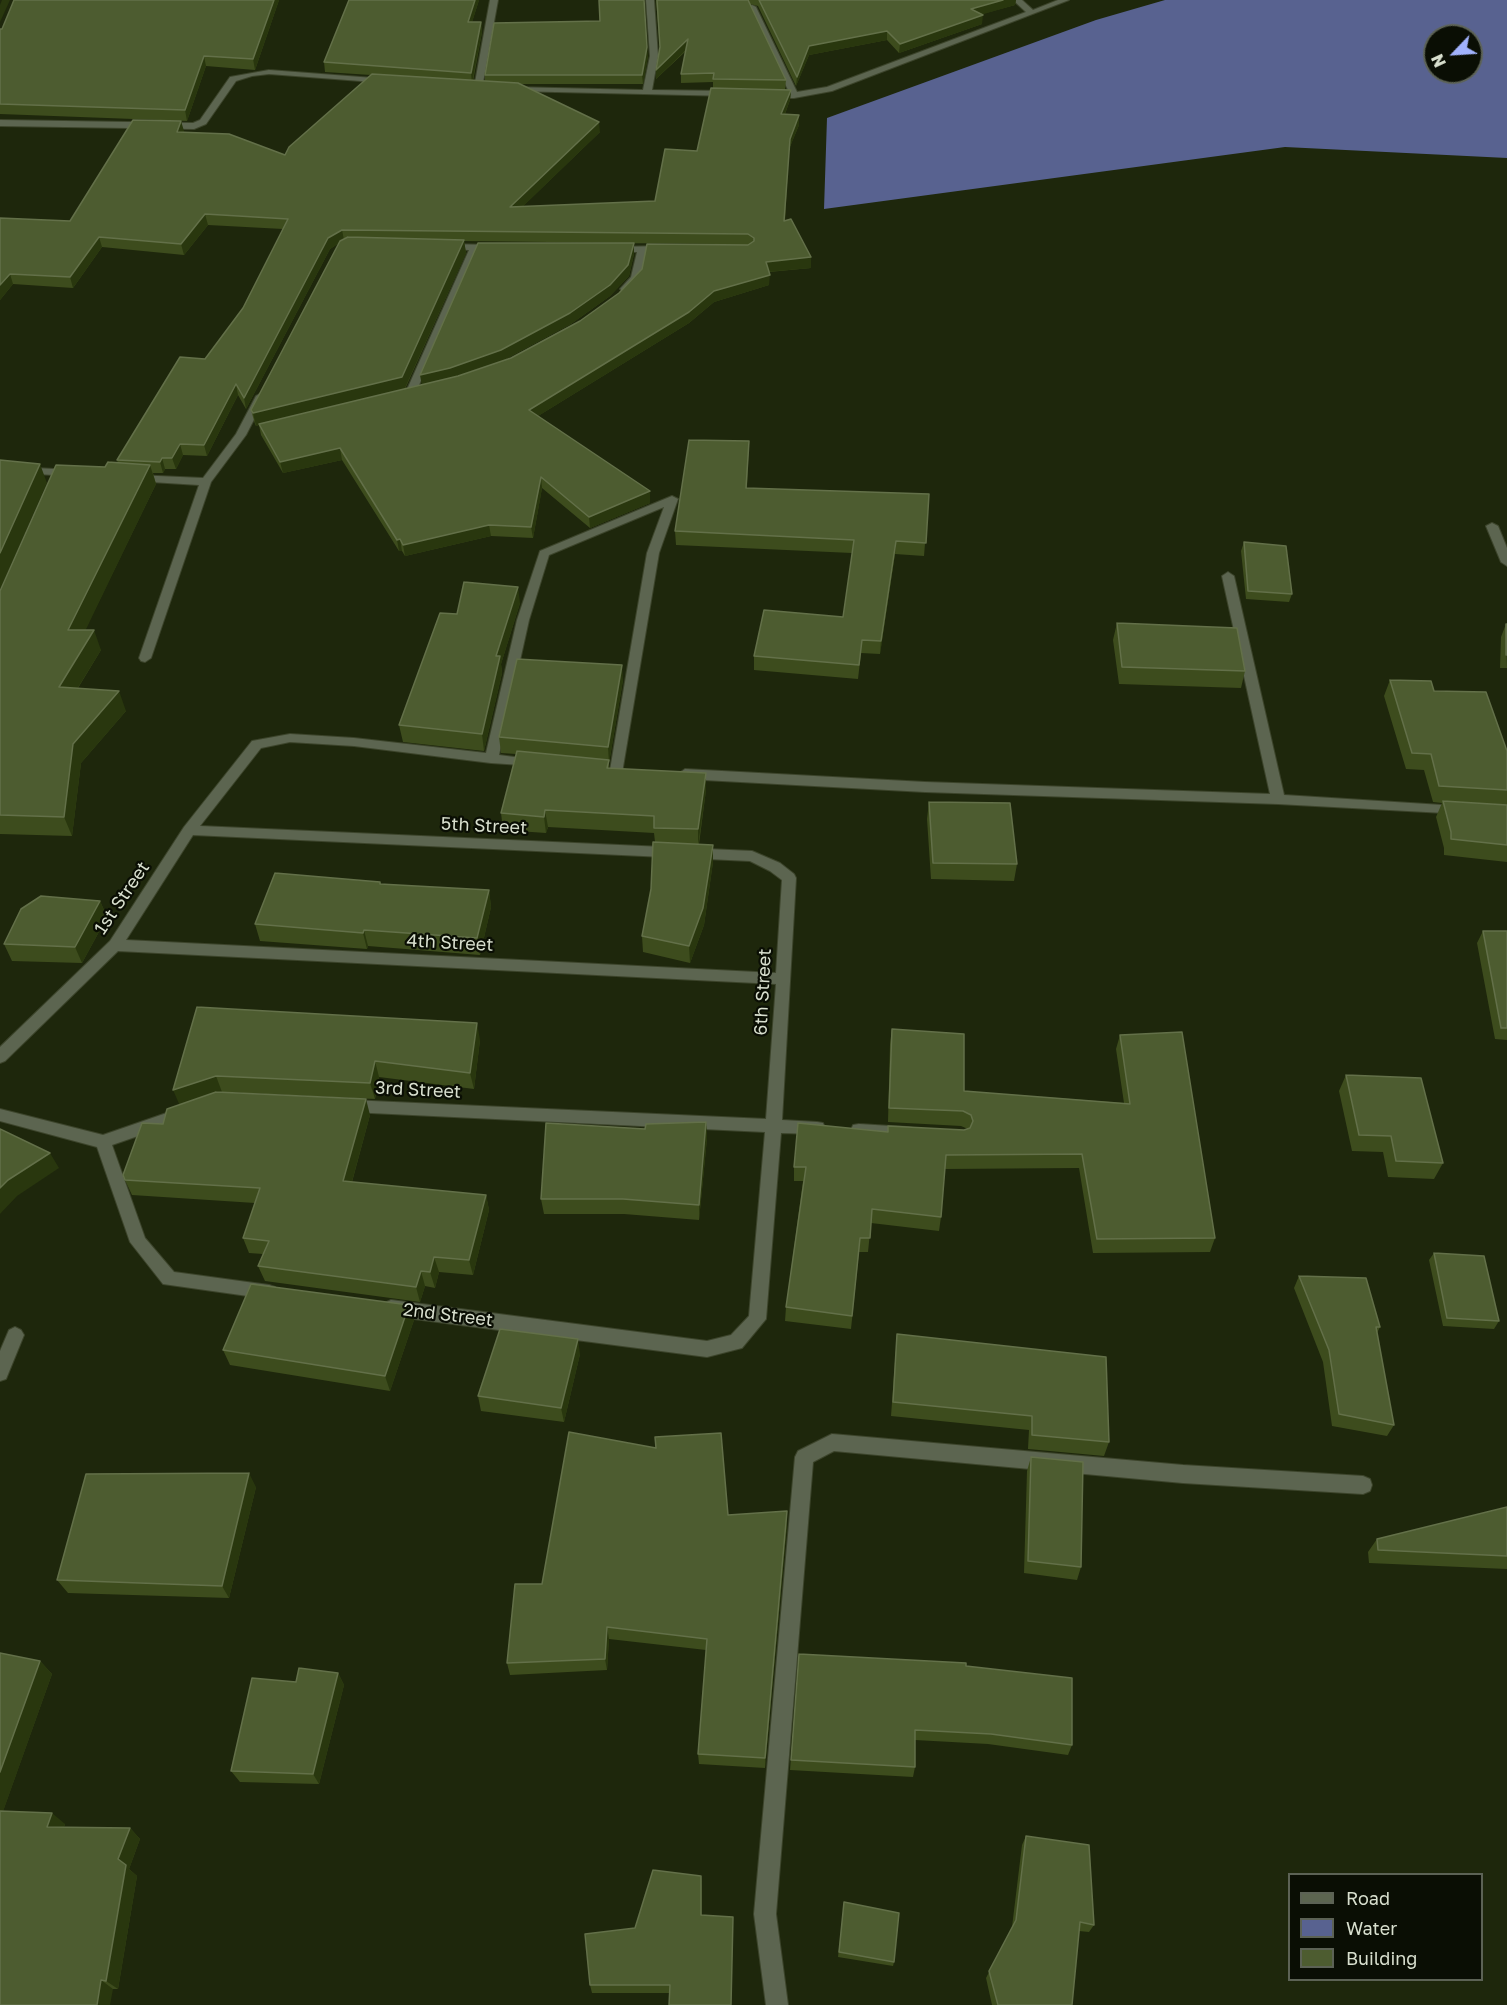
<!DOCTYPE html>
<style>
body{margin:0}
#map{position:relative;width:1507px;height:2005px;overflow:hidden;background:#1e270c;font-family:"Golos Text",sans-serif}
canvas{display:block}
.legend{position:absolute;left:1288px;top:1873px;width:195px;height:108px;box-sizing:border-box;background:#0a0e04;border:2px solid #5c6255;margin:0;padding:8px 10px;list-style:none;font-size:18px;color:#d8dfce}
.legend li{display:flex;align-items:center;gap:12px;height:30px}
.legend b{width:30px;border:2px solid #5c6255}
.north{position:absolute;left:1423px;top:24px;width:60px;height:60px;box-sizing:border-box;background:#0a0e04;border:2px solid #5c6255;border-radius:50%;rotate:245deg;font-size:16px;font-weight:700;line-height:24px;text-align:center;color:#d8dfce}
.north::after{content:'';display:block;margin:auto;width:21px;height:27px;background:#a1b2fd;clip-path:polygon(50% 0,100% 100%,50% 72%,0 100%)}
</style>
<div id="map">
<canvas width="1507" height="2005"></canvas>
<ul class="legend">
<li><b style="height:8px;background:#5c6550"></b>Road</li>
<li><b style="height:16px;background:#586290"></b>Water</li>
<li><b style="height:16px;background:#4d5c30"></b>Building</li>
</ul>
<div class="north">N</div>
</div>
<script>
const g = document.querySelector('canvas').getContext('2d');
g.lineJoin = 'round';
function fill(path, color) { g.fillStyle = color; g.fill(path, 'evenodd'); }
const shape = rows => new Path2D(rows.map(r => 'M' + r).join(''));
function trace(path, color, width, dash) { g.strokeStyle = color; g.lineWidth = width; g.lineCap = dash ? 'butt' : 'round'; g.setLineDash(dash || []); g.stroke(path); }
function write(font, color, halo, rows, align = 'center') {
  g.font = font + ' "Golos Text",sans-serif'; g.lineWidth = 4.5; g.setLineDash([]); g.textBaseline = 'middle'; g.strokeStyle = halo; g.fillStyle = color; for (const [text, x, y, turn = 0] of rows) {
    g.save(); g.translate(x, y); g.rotate((+turn || 0) * Math.PI / 180); g.textAlign = isNaN(turn) ? turn : align; if (halo) g.strokeText(text, 0, 0); g.fillText(text, 0, 0); g.restore();
  }
}
fill(shape([
 [1165,0,1507,0,1507,158,1285,147,824,209,827,118,1096,20],
 [1435,36,1471,36,1471,72,1435,72]
]), '#586290');
const minor = shape([
 [490,0,498,0,482,88,478,90,474,88,490,0],
 [646,0,654,0,658,56,652,90,728,91,732,94,731,96,512,91,508,89,512,87,643,90,650,56,646,0],
 [1013,0,1022,0,1033,10,1058,0,1069,0,832,91,794,98,770,98,766,95,770,92,789,92,748,7,752,5,756,7,797,92,827,87,1026,12,1013,0],
 [269,70,387,79,391,81,387,83,269,74,252,76,236,81,206,124,194,129,0,126,0,120,193,123,200,120,230,77,269,70],
 [446,244,494,245,499,248,494,251,479,251,415,394,410,397,405,394,469,250,443,249,441,247,446,244],
 [611,247,665,246,670,249,665,252,646,252,641,278,625,292,620,289,631,277,637,252,614,252,609,249,611,247],
 [261,393,266,396,246,435,211,482,151,658,145,662,141,661,139,658,199,485,135,481,129,478,135,475,203,478,236,434,256,396,261,393],
 [0,466,72,470,78,473,72,476,0,472,0,466],
 [672,496,678,499,659,553,622,773,612,773,610,770,647,553,664,507,549,555,529,620,499,755,537,760,539,763,537,766,491,763,354,746,290,742,261,748,200,826,752,851,780,863,794,874,796,878,782,1120,817,1122,823,1123,825,1128,823,1133,817,1134,781,1133,766,1319,742,1348,707,1357,391,1316,385,1313,382,1308,385,1303,391,1300,707,1341,731,1335,749,1316,765,1132,350,1112,344,1110,342,1106,344,1102,350,1100,766,1119,776,984,118,951,5,1061,0,1063,0,1047,110,941,184,827,252,741,290,734,354,738,486,753,517,620,540,551,672,496],
 [193,835,750,861,770,871,782,880,776,973,126,940,193,835],
 [1492,523,1498,526,1507,548,1507,566,1501,562,1486,526,1492,523],
 [1228,572,1234,576,1284,795,1458,806,1463,808,1465,811,1463,814,1278,804,925,792,685,779,678,774,685,769,925,782,1270,794,1222,576,1228,572],
 [181,1108,187,1109,189,1114,187,1119,112,1145,145,1238,174,1272,269,1285,275,1287,278,1292,275,1297,269,1299,163,1284,130,1242,97,1147,0,1121,0,1109,103,1135,181,1108],
 [859,1124,907,1127,913,1128,915,1133,913,1138,907,1139,859,1136,853,1135,851,1130,853,1125,859,1124],
 [15,1327,21,1330,24,1335,6,1379,0,1381,0,1351,9,1330,15,1327],
 [832,1434,1183,1465,1363,1476,1370,1479,1372,1485,1370,1491,1363,1494,1183,1483,834,1451,813,1462,776,1914,788,2005,766,2005,754,1914,795,1457,798,1451,832,1434]
]);
trace(minor, '#3c442b', 2);
fill(minor, '#5c6550');
fill(shape([
 [14,0,279,0,255,70,206,66,187,121,0,114,0,29,2,29],
 [479,0,472,22,481,22,482,32,473,81,485,81,485,75,648,56,643,84,519,84,600,132,522,207,655,201,697,151,791,90,790,100,785,114,799,115,799,125,789,149,785,221,811,257,811,268,769,272,769,285,714,302,689,323,538,416,650,491,650,503,590,528,542,488,533,538,491,536,405,556,402,551,399,551,342,460,283,473,261,435,259,425,256,426,255,424,251,410,339,243,330,249,246,409,238,395,207,456,183,455,176,469,165,469,163,473,153,473,156,484,85,630,101,650,78,688,126,711,81,763,72,836,0,834,0,591,105,467,118,463,117,460,205,359,243,308,283,229,208,225,184,255,102,247,73,288,13,284,0,300,0,218,70,221,184,131,183,132,285,155,371,75,325,72,324,62],
 [464,241,718,244,580,321,511,358,502,361,571,324,610,296,629,276,634,254,634,243,422,385,405,389,466,253],
 [656,0,1016,0,1015,5,982,14,982,24,899,53,887,40,809,55,796,86,758,6,750,4,786,80,785,90,713,88,713,82,681,83,681,74,686,51,656,79,656,70,660,48],
 [749,441,747,488,929,494,924,556,895,554,880,654,861,653,858,679,754,670,754,656,843,617,852,553,676,545,675,531],
 [1244,542,1292,594,1289,602,1246,599,1241,551],
 [520,603,501,664,502,673,484,751,403,742,399,725,457,614],
 [1117,623,1245,671,1241,688,1119,684,1113,640],
 [1506,624,1507,668,1500,668,1501,637],
 [623,680,609,763,609,768,706,773,706,790,699,844,713,845,713,862,704,925,690,963,643,952,642,936,651,889,655,842,654,833,548,827,546,833,503,830,501,813,516,754,501,753,499,737],
 [1390,680,1434,691,1507,751,1507,862,1444,855,1444,848,1436,817,1442,803,1433,802,1424,770,1406,769,1384,696],
 [929,802,1017,864,1014,881,931,879,927,819],
 [380,882,381,884,489,890,491,907,480,955,368,946,367,949,260,941,255,924],
 [100,901,107,917,82,963,12,961,4,944],
 [1483,931,1507,931,1507,1040,1495,1039,1477,943],
 [197,1007,480,1040,474,1089,379,1077,375,1099,222,1092,220,1092,370,1115,352,1182,486,1195,489,1210,473,1275,439,1272,435,1288,425,1286,420,1302,265,1281,258,1266,263,1254,249,1253,243,1238,255,1203,132,1195,125,1180,163,1124,179,1105],
 [892,1029,964,1091,1124,1103,1116,1049,1120,1035,1215,1238,1210,1252,1093,1253,1079,1168,944,1169,941,1217,939,1231,871,1223,868,1252,859,1252,851,1329,785,1321,786,1307,803,1181,794,1181,794,1167,888,1132,964,1130,968,1129,961,1126,888,1122,890,1044],
 [1346,1075,1443,1163,1434,1179,1388,1177,1383,1152,1352,1151,1339,1091],
 [706,1122,707,1138,699,1220,624,1214,544,1214,541,1199,645,1129],
 [1434,1253,1499,1321,1494,1329,1443,1326,1429,1260],
 [1299,1276,1380,1327,1377,1333,1394,1425,1387,1436,1332,1426,1323,1362,1294,1288],
 [414,1320,390,1391,230,1365,223,1350],
 [897,1334,1109,1442,1104,1456,1028,1449,1029,1430,891,1416],
 [580,1354,564,1422,481,1411,478,1396],
 [1031,1457,1081,1567,1077,1580,1024,1573,1027,1471],
 [256,1487,229,1598,68,1593,57,1580],
 [1507,1507,1507,1569,1369,1563,1368,1552,1377,1539],
 [728,1515,787,1524,765,1768,699,1764,698,1754,706,1650,609,1639,607,1670,510,1675,507,1663,542,1584],
 [0,1653,40,1661,52,1674,3,1811,65,1824,64,1827,130,1828,140,1839,129,1869,137,1876,118,1989,113,1989,0,2005],
 [799,1654,966,1666,1072,1745,1068,1755,988,1744,915,1740,915,1767,913,1777,790,1770],
 [338,1673,344,1685,319,1784,240,1782,231,1771,296,1682],
 [1026,1836,1094,1925,1089,1932,1079,1931,1072,2005,992,2005,986,1978,1012,1927,1022,1845],
 [701,1876,702,1915,733,1926,731,2005,669,2005,670,1993,592,1993,590,1985,635,1928],
 [844,1902,894,1962,893,1966,838,1957]
]), '#3d4c1d');
fill(shape([
 [2,0,10,0,0,22,0,5],
 [274,0,279,0,255,70,253,59],
 [475,0,479,0,469,32,468,22],
 [1003,0,1016,0,1015,5,970,18,971,9],
 [983,15,982,24,899,53,900,44],
 [481,22,482,32,472,83,471,73],
 [887,31,887,40,809,55,796,86,797,77,809,46],
 [688,39,688,48,656,79,656,70],
 [647,47,648,56,643,84,642,75],
 [204,56,206,66,187,121,185,110],
 [791,90,790,100,781,124,781,114],
 [799,115,799,125,789,149,784,231,790,139],
 [181,121,184,131,180,142,177,132],
 [599,122,600,132,511,218,510,207],
 [205,214,208,225,184,255,181,244],
 [342,230,344,240,330,249,246,409,244,398,328,238],
 [99,237,102,247,73,288,70,277],
 [464,240,466,253,404,390,256,426,253,413],
 [634,243,634,254,629,276,610,296,571,324,502,361,451,379,422,386,420,375],
 [811,257,811,268,766,272,766,262],
 [10,274,13,284,0,300,0,285],
 [770,275,769,285,714,302,689,323,530,421,529,410,714,291],
 [236,384,238,395,207,456,204,445],
 [180,444,183,455,176,469,172,458],
 [340,448,342,460,283,473,280,462],
 [162,458,165,469,163,473,160,462],
 [40,464,47,483,0,590,0,553],
 [150,465,156,484,76,650,68,630],
 [541,477,542,488,533,538,531,527],
 [650,491,650,503,590,528,589,517],
 [489,525,491,536,405,556,403,545],
 [400,539,402,551,399,551,397,540],
 [896,541,895,554,880,654,881,641],
 [518,587,520,603,501,664,502,673,484,751,482,734,496,656],
 [94,630,101,650,66,707,59,687],
 [622,665,623,680,609,763,608,747],
 [119,691,126,711,81,763,72,836,64,817,73,744],
 [706,773,706,790,698,846,698,829],
 [545,810,548,827,546,833,544,817],
 [713,845,713,862,704,925,690,963,689,946],
 [489,890,491,907,480,955,477,938],
 [100,901,107,917,82,963,75,947],
 [364,930,368,946,367,949,363,933],
 [477,1023,480,1040,474,1089,470,1073],
 [375,1061,379,1077,375,1099,370,1083],
 [216,1076,222,1092,180,1106,173,1090],
 [366,1099,370,1115,348,1196,343,1181],
 [706,1122,707,1138,699,1220,699,1205],
 [50,1153,59,1168,17,1196,0,1214,0,1188,8,1180],
 [486,1195,489,1210,473,1275,469,1260],
 [434,1257,439,1272,435,1288,430,1272],
 [421,1271,425,1286,420,1302,416,1287],
 [409,1305,414,1320,390,1391,385,1376],
 [578,1339,580,1354,564,1422,561,1408],
 [249,1473,256,1487,229,1598,222,1586],
 [787,1511,787,1524,765,1768,765,1758],
 [607,1627,609,1639,607,1670,605,1659],
 [40,1661,52,1674,0,1820,0,1772],
 [338,1673,344,1685,319,1784,313,1774],
 [52,1813,65,1824,60,1838,47,1827],
 [130,1828,140,1839,129,1869,137,1876,118,1989,106,1981,118,1859],
 [701,1876,702,1885,702,1923,701,1915],
 [101,1980,113,1989,110,2005,97,2005]
]), '#29370e');
const building = shape([
 [14,0,274,0,253,59,204,56,185,110,0,104,0,29,2,29,14,0],
 [349,0,475,0,468,22,481,22,471,73,324,62,349,0],
 [599,0,644,0,647,47,642,75,485,75,494,23,600,21,599,0],
 [657,0,748,0,786,80,713,79,714,73,681,74,688,39,656,70,660,47,657,0],
 [759,0,1003,0,971,9,983,15,900,44,887,31,809,46,797,77,759,0],
 [372,74,518,83,599,122,510,207,655,201,665,149,697,151,711,88,791,90,781,114,799,115,790,139,784,221,791,219,811,257,766,262,770,275,714,291,689,312,529,410,650,491,589,517,541,477,531,527,489,525,403,545,400,539,397,540,340,448,280,462,259,424,458,376,511,358,580,321,619,293,642,269,647,244,748,245,754,241,754,238,748,234,342,230,328,238,244,398,236,384,204,445,180,444,172,458,162,458,160,462,117,460,180,357,205,359,243,308,288,219,205,214,181,244,99,237,70,277,10,274,0,285,0,218,70,221,133,120,181,121,177,132,229,134,285,155,289,147,372,74],
 [348,237,464,240,402,377,253,413,251,410,340,241,348,237],
 [478,243,634,243,628,265,610,285,570,313,501,350,450,368,420,375,478,243],
 [689,440,749,441,746,488,929,494,926,543,896,541,881,641,862,640,859,665,754,656,764,610,843,617,854,540,675,531,689,440],
 [0,460,40,464,0,553,0,460],
 [108,462,150,465,68,630,94,630,59,687,119,691,73,744,64,817,0,815,0,591,56,465,105,467,108,462],
 [1244,542,1286,546,1292,594,1248,591,1244,542],
 [464,582,518,587,496,656,500,656,482,734,399,725,440,613,457,614,464,582],
 [1117,623,1237,628,1245,671,1122,667,1117,623],
 [1506,624,1507,624,1507,655,1506,655,1506,624],
 [517,659,622,665,608,747,499,737,517,659],
 [1390,680,1431,681,1434,691,1486,692,1507,751,1507,790,1439,786,1431,754,1412,753,1390,680],
 [517,751,609,760,607,768,706,773,698,829,654,828,654,816,545,810,544,817,501,813,517,751],
 [1443,801,1507,805,1507,845,1451,839,1451,832,1443,801],
 [929,802,1010,803,1017,864,933,863,929,802],
 [653,842,713,845,703,908,689,946,642,936,651,889,653,842],
 [275,873,380,882,380,884,489,890,477,938,364,930,363,933,255,924,275,873],
 [41,896,100,901,75,947,4,944,21,909,41,896],
 [1483,931,1507,931,1507,1028,1501,1028,1483,931],
 [197,1007,477,1023,470,1073,375,1061,370,1083,216,1076,173,1090,197,1007],
 [892,1029,964,1034,964,1091,1130,1104,1120,1035,1182,1032,1215,1238,1097,1239,1082,1154,946,1155,941,1217,872,1209,870,1238,860,1238,852,1316,786,1307,806,1167,794,1167,798,1123,888,1132,888,1126,964,1130,970,1128,973,1121,971,1115,963,1111,889,1108,892,1029],
 [1346,1075,1421,1078,1443,1163,1396,1161,1391,1136,1359,1135,1346,1075],
 [216,1092,366,1099,343,1181,486,1195,469,1260,434,1257,430,1272,421,1271,416,1287,258,1266,269,1241,243,1238,260,1188,125,1180,123,1175,142,1123,163,1124,167,1109,216,1092],
 [706,1122,699,1205,623,1199,541,1199,546,1123,645,1129,646,1124,706,1122],
 [0,1129,50,1153,8,1180,0,1188,0,1129],
 [1434,1253,1484,1256,1499,1321,1447,1318,1434,1253],
 [1299,1276,1366,1278,1380,1327,1376,1327,1394,1425,1339,1414,1329,1350,1299,1276],
 [251,1284,409,1305,385,1376,223,1350,251,1284],
 [500,1329,578,1339,561,1408,478,1396,500,1329],
 [897,1334,1106,1357,1109,1442,1032,1435,1032,1416,893,1402,897,1334],
 [569,1432,656,1448,655,1437,721,1433,728,1515,787,1511,765,1758,698,1754,707,1639,607,1627,605,1659,507,1663,515,1584,542,1584,569,1432],
 [1031,1457,1083,1462,1081,1567,1028,1561,1031,1457],
 [249,1473,222,1586,57,1580,86,1474,249,1473],
 [1507,1507,1507,1556,1378,1550,1377,1539,1507,1507],
 [0,1653,40,1661,0,1772,0,1653],
 [799,1654,966,1663,966,1666,1072,1678,1072,1745,991,1734,915,1730,915,1767,791,1760,799,1654],
 [299,1668,338,1673,313,1774,231,1771,252,1678,296,1682,299,1668],
 [0,1811,52,1813,47,1827,130,1828,118,1859,126,1865,106,1981,101,1980,97,2005,0,2005,0,1811],
 [1026,1836,1089,1845,1094,1925,1080,1922,1072,2005,998,2005,989,1971,1016,1920,1026,1836],
 [653,1870,701,1876,701,1915,733,1917,731,2005,669,2005,670,1985,590,1985,585,1934,635,1928,653,1870],
 [844,1902,899,1913,894,1962,839,1952,844,1902]
]);
fill(building, '#4d5c30');
trace(building, '#637049', 1.5);
write('18px', '#d8dfce', '#0a0e04', [
 ["5th Street",484,826,3],
 ["1st Street",122,898,-56],
 ["4th Street",450,943,3],
 ["6th Street",763,992,-87],
 ["3rd Street",418,1090,3],
 ["2nd Street",448,1315,7]
]);
</script>
